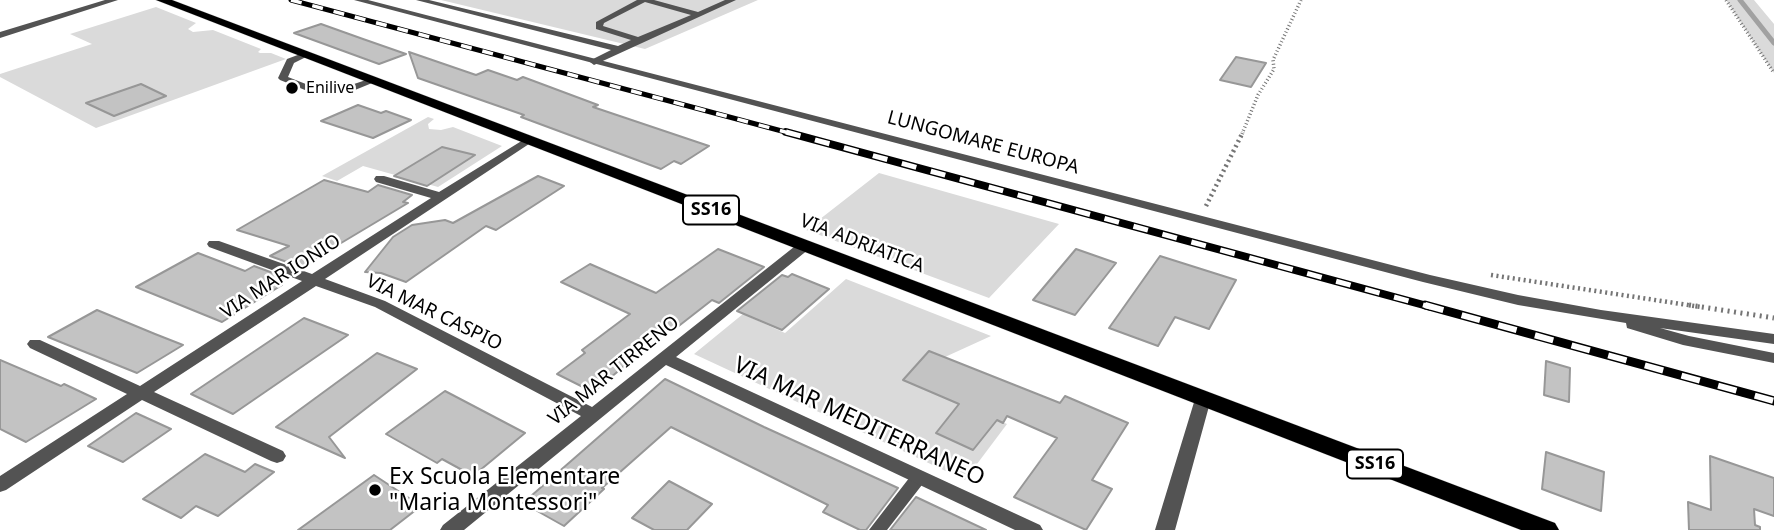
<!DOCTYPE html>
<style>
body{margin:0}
canvas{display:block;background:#fff}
</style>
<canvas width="1774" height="530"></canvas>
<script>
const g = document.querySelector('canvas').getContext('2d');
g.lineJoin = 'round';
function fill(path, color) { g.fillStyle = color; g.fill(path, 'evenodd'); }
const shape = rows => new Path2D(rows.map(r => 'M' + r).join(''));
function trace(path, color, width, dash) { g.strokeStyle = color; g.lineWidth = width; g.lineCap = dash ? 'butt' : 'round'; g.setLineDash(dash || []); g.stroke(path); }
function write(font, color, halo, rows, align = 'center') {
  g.font = font + ' "Noto Sans",sans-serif'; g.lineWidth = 5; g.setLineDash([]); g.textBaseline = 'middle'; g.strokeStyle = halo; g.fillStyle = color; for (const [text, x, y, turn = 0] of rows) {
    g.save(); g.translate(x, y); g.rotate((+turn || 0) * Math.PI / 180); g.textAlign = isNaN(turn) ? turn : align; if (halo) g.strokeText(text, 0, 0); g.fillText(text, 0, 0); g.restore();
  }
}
fill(shape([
 [441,0,758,0,645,49],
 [1726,0,1754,0,1774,24,1774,73],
 [156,7,196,23,188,29,193,32,213,30,261,49,258,52,260,53,271,53,286,59,96,128,0,77,0,74,92,44,70,34],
 [428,117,434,119,428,124,429,129,441,130,453,127,502,146,438,187,363,166,337,181,322,176],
 [442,147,474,156,434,181,401,172],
 [879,173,1059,224,989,298,806,230],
 [846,279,991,336,945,357,929,351,903,380,1007,424,965,480,694,354,743,314,785,333]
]), '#dadada');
trace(shape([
 [1740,0,1774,43]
]), '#a1a1a1', 5);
const building = shape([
 [321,24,363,39,406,54,379,64,294,33,321,24],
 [409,52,476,75,488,70,517,80,523,77,598,105,593,107,709,146,681,164,674,161,661,169,521,117,524,115,418,78,409,52],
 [1236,57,1266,63,1251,87,1220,80,1236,57],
 [141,84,166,96,114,116,86,103,141,84],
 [358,105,381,113,386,111,411,120,373,138,321,121,358,105],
 [442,147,475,155,427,186,394,176,442,147],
 [538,176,564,186,496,230,486,226,406,282,381,273,365,272,393,237,412,225,445,220,453,223,538,176],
 [324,180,368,192,378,185,412,195,403,202,408,203,301,267,270,256,289,246,237,230,324,180],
 [718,249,764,267,719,303,712,300,671,332,668,330,593,392,557,374,585,353,582,350,630,314,561,282,590,264,656,293,718,249],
 [1076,249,1116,263,1075,315,1033,300,1076,249],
 [198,253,245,271,254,266,284,277,276,283,282,285,222,322,136,287,198,253],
 [1160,256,1236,280,1209,329,1175,317,1158,346,1109,328,1160,256],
 [792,274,829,289,782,330,737,311,782,275,788,277,792,274],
 [97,310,155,334,183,345,137,373,48,337,97,310],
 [304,318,348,335,233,414,191,394,304,318],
 [929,351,1060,403,1065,396,1128,423,1092,480,1112,489,1086,530,1014,497,1057,438,1007,416,1003,423,997,420,973,450,936,433,959,404,903,380,929,351],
 [377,353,417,369,329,437,345,458,276,427,377,353],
 [0,360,61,386,64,384,96,399,26,442,0,429,0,360],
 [1546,361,1570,368,1569,402,1544,395,1546,361],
 [665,379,764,427,898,488,866,530,860,530,823,512,828,505,671,427,602,488,604,489,564,526,523,503,665,379],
 [445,391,525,433,473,476,442,459,437,463,386,434,445,391],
 [136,413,171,429,123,462,88,446,136,413],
 [1546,452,1604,472,1601,511,1542,489,1546,452],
 [205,454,245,472,255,464,274,472,218,516,196,506,181,518,143,499,205,454],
 [1710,456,1774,478,1774,516,1754,509,1755,525,1760,527,1760,530,1689,530,1688,502,1711,510,1710,456],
 [374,475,421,506,390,530,298,530,374,475],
 [669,481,712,504,687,530,654,530,632,518,669,481],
 [916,497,986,530,890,530,916,497]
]);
fill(building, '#c3c3c3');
trace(building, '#979797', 2);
const primary = shape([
 [156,0,172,0,1555,523,1559,530,1521,530,156,0]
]);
trace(primary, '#dbdbdb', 1);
trace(shape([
 [1726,0,1774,73],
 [1242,134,1258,95,1274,69,1273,60,1301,0]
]), '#757575', 3.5, [1, 2.5]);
trace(shape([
 [1206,206,1243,132],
 [1491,275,1701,307]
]), '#757575', 4.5, [2, 3.5]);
trace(shape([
 [1689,305,1774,318]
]), '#757575', 5, [2, 4.5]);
fill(shape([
 [416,0,429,0,618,46,631,40,596,29,596,22,637,0,654,0,698,12,725,0,736,0,594,65,590,62,591,60,611,50,416,0],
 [645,2,691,15,638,37,603,26,604,23,645,2],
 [303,53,310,55,294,63,288,77,316,88,354,84,372,78,377,81,355,90,315,94,280,80,278,78,287,59,303,53],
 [919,471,925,473,927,477,925,481,887,530,869,530,913,473,919,471]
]), '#535353');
fill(shape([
 [105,0,118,0,0,38,0,32,105,0],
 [354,0,368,0,1430,275,1518,295,1601,310,1774,334,1774,344,1660,328,1689,336,1774,353,1774,363,1683,345,1627,328,1626,323,1518,305,1423,282,354,0],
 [528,137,534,140,532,142,325,279,385,301,592,407,799,243,809,243,811,246,809,249,676,357,1040,525,1043,530,1015,530,666,365,464,530,440,530,443,525,581,416,375,307,316,286,154,392,283,451,286,456,283,461,277,463,271,461,142,400,6,490,0,492,0,476,127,394,30,348,27,344,30,340,40,340,140,386,302,281,209,247,207,244,209,241,219,241,312,274,431,198,376,182,374,179,376,176,384,176,439,192,528,137],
 [1203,393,1209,395,1211,399,1175,530,1155,530,1195,399,1197,395,1203,393]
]), '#535353');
fill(primary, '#000');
const railFar2 = shape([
 [291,0,793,134]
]);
const railFar1 = shape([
 [786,132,1431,307]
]);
const rail = shape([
 [1425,305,1774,401]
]);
trace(railFar2, '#000', 5);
trace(railFar1, '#000', 8);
trace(rail, '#000', 9);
trace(railFar2, '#fff', 3.5, [11]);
trace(railFar1, '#fff', 5, [15]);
trace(rail, '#fff', 6, [19]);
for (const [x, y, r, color] of [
 [292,88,7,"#000"],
 [375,490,7,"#000"]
]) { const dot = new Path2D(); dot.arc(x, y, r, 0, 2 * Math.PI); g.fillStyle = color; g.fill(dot); trace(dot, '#fff', 2.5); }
write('16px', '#000', '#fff', [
 ["Enilive",306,88]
], 'left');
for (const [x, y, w] of [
 [711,210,56],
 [1375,464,56]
]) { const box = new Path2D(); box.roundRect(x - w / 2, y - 14.5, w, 29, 5); g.fillStyle = '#fff'; g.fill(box); trace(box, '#000', 2); }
write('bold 18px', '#000', null, [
 ["SS16",711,210],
 ["SS16",1375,464]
]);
write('19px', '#000', '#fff', [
 ["LUNGOMARE EUROPA",983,143,15],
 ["VIA ADRIATICA",862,244,21],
 ["VIA MAR IONIO",281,277,-33],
 ["VIA MAR CASPIO",434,313,26],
 ["VIA MAR TIRRENO",614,371,-39]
]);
write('23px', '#000', '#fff', [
 ["VIA MAR MEDITERRANEO",859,422,25]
]);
write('23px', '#000', '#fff', [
 ["Ex Scuola Elementare",389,477],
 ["\"Maria Montessori\"",389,503]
], 'left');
</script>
